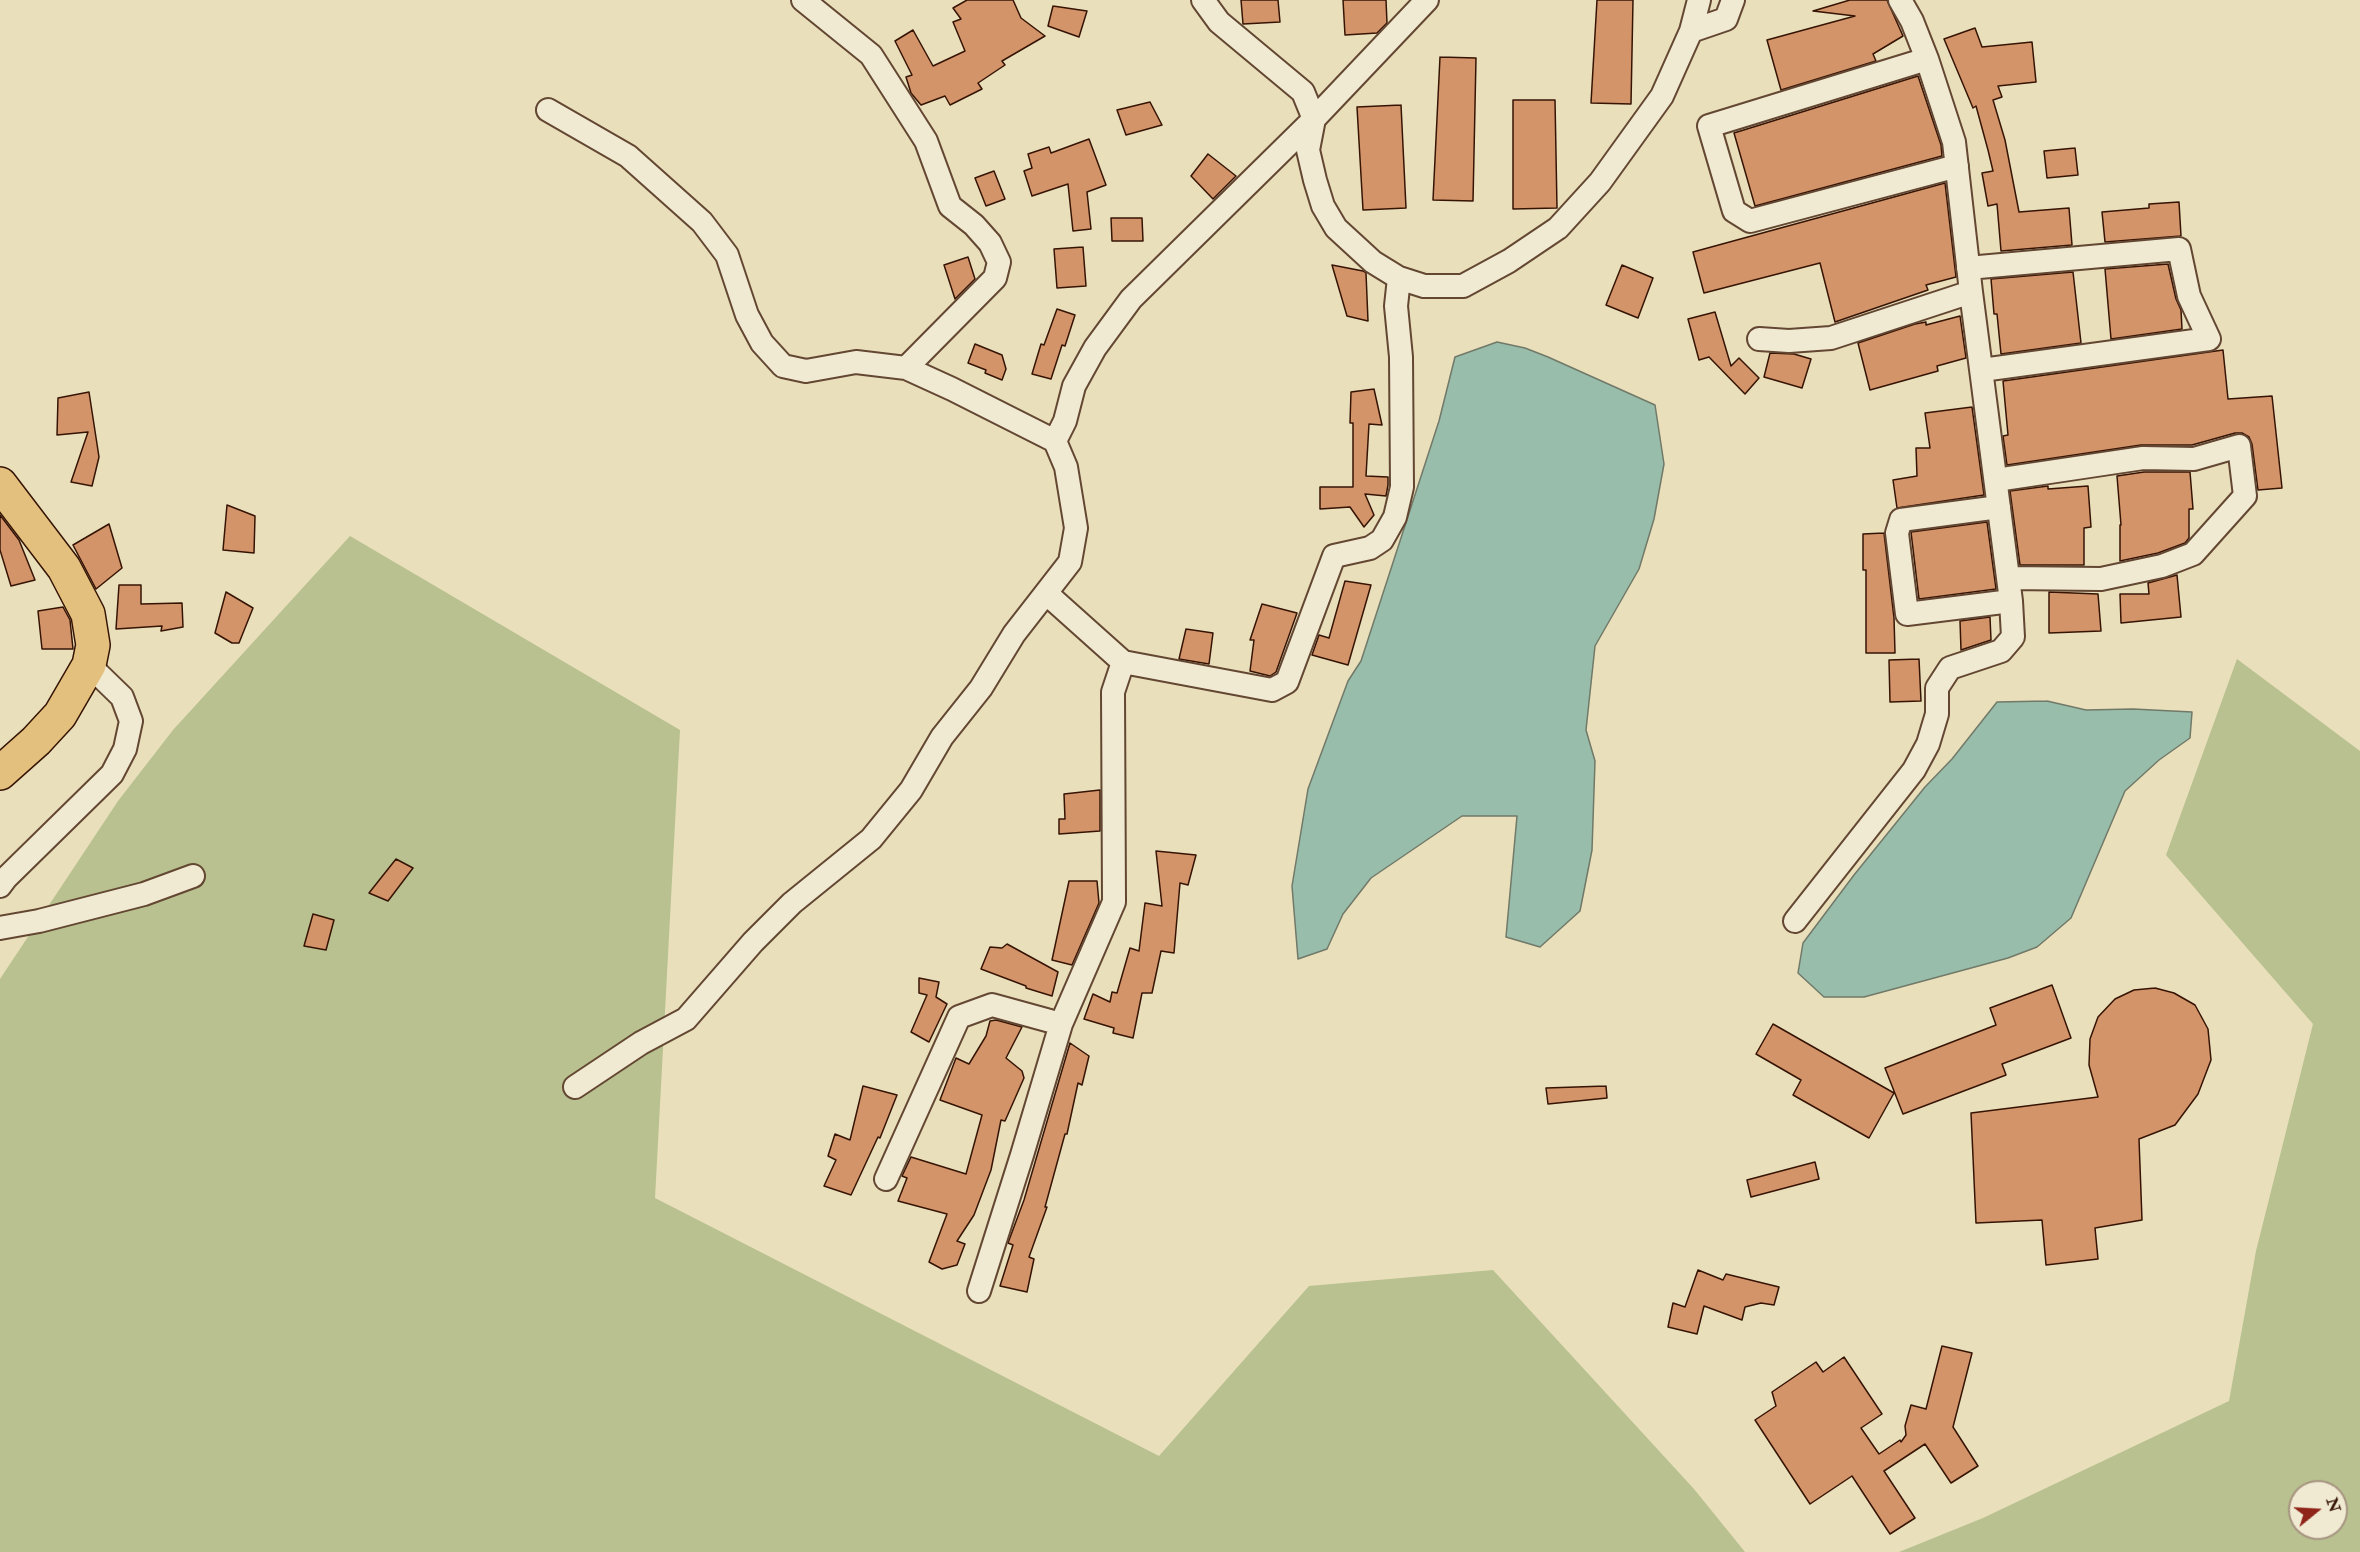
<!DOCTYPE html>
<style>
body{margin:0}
#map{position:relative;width:2360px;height:1552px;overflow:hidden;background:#e9dfbb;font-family:"IM FELL Double Pica",serif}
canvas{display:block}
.north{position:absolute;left:2288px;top:1480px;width:60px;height:60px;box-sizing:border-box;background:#f1ead3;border:2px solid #a69480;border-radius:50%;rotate:72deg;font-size:16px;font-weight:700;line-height:24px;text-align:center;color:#361404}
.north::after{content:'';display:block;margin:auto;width:21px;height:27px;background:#8f2418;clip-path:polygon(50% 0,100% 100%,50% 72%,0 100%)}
</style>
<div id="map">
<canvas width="2360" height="1552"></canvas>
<div class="north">N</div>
</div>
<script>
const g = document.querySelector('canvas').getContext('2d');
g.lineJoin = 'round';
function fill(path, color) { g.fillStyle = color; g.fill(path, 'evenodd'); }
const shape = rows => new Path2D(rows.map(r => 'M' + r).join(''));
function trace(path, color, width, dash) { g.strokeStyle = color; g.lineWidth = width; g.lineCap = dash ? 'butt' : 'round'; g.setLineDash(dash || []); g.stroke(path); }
fill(shape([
 [350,536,680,730,655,1198,1159,1456,1309,1286,1493,1270,1694,1489,1745,1552,0,1552,0,979,118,801,173,730],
 [2237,659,2360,751,2360,1552,1899,1552,1983,1518,2229,1401,2256,1251,2313,1024,2166,855],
 [2300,1492,2336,1492,2336,1528,2300,1528]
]), '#b8c18f');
const water = shape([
 [1497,342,1525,348,1548,357,1655,405,1664,464,1654,519,1639,569,1595,646,1586,730,1595,761,1592,850,1580,911,1540,947,1506,937,1517,816,1462,816,1371,878,1343,914,1327,949,1298,959,1292,886,1308,789,1348,681,1361,661,1439,421,1455,357,1497,342],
 [2047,701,2086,710,2133,709,2192,712,2190,738,2159,760,2125,791,2071,918,2037,947,2008,958,1864,997,1824,997,1798,973,1803,943,1854,875,1925,787,1952,759,1997,702,2047,701]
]);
fill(water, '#99bdab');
trace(water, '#717968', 1.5);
const building = shape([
 [967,0,1013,0,1021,18,1045,36,1002,61,1005,65,978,83,982,89,950,105,945,96,921,105,911,93,906,77,912,75,895,41,913,30,933,66,965,51,953,22,961,19,953,8,967,0],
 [1241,0,1278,0,1280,22,1243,24,1241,0],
 [1343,0,1386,0,1387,23,1377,33,1345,35,1343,0],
 [1597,0,1633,0,1631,104,1591,103,1597,0],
 [1850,0,1887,0,1903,36,1873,54,1876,61,1781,90,1767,40,1855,16,1813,11,1850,0],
 [1053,6,1087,11,1079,37,1048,26,1053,6],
 [1975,28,1982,47,2032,42,2036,82,1998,86,2002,97,1993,100,2005,140,2019,212,2069,208,2072,245,2001,251,1997,204,1988,206,1982,173,1993,171,1988,150,1976,106,1973,108,1944,39,1975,28],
 [1440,57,1476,58,1473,201,1433,200,1440,57],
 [1918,76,1941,145,1942,156,1755,206,1734,133,1918,76],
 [1513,100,1555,100,1557,208,1513,209,1513,100],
 [1150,102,1162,125,1126,135,1117,110,1150,102],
 [1401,105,1406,208,1363,210,1357,107,1401,105],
 [1089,139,1106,185,1087,192,1091,229,1073,231,1068,184,1032,196,1024,171,1032,168,1028,154,1049,147,1051,153,1089,139],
 [2075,148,2078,175,2047,178,2044,151,2075,148],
 [1208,154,1236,176,1213,199,1191,176,1208,154],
 [994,171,1005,199,986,206,975,178,994,171],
 [1945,183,1956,277,1926,285,1928,290,1835,322,1820,263,1704,293,1693,252,1945,183],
 [2179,202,2181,236,2105,242,2102,212,2149,208,2149,204,2179,202],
 [1111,218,1142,218,1143,241,1112,241,1111,218],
 [1083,247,1086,286,1057,288,1054,249,1083,247],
 [968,257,975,279,955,299,944,265,968,257],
 [2168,264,2176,299,2181,310,2182,329,2111,339,2105,269,2168,264],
 [1332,265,1363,271,1366,273,1368,321,1347,316,1332,265],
 [1622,265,1653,278,1638,318,1606,305,1622,265],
 [2073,272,2081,343,2001,354,1997,314,1994,314,1991,279,2073,272],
 [1057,309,1075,315,1065,346,1062,345,1051,379,1032,374,1041,344,1044,345,1057,309],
 [1715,312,1731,366,1739,358,1759,378,1745,394,1709,357,1699,360,1688,319,1715,312],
 [1960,316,1966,358,1937,366,1938,371,1870,390,1858,343,1915,324,1926,322,1926,325,1960,316],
 [975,344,1002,355,1006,369,1002,380,985,373,986,370,968,363,975,344],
 [2223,350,2228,399,2272,396,2282,488,2258,490,2252,444,2249,437,2242,433,2235,433,2192,445,2141,445,2007,465,2003,436,2008,435,2003,381,2223,350],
 [1770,353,1794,354,1811,359,1802,388,1764,377,1770,353],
 [1374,389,1382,425,1369,424,1366,476,1388,477,1388,485,1386,496,1365,494,1374,515,1364,527,1350,507,1320,509,1320,487,1353,487,1353,423,1350,423,1351,392,1374,389],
 [89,392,99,457,92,486,71,482,88,432,57,435,58,398,89,392],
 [1972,407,1984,495,1897,508,1893,480,1917,476,1916,448,1930,448,1925,413,1972,407],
 [2144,472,2190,472,2193,509,2189,509,2189,538,2185,543,2158,553,2120,561,2120,525,2121,525,2117,476,2144,472],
 [2048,486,2048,489,2088,486,2091,527,2084,528,2084,565,2020,565,2010,491,2048,486],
 [227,505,255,516,254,553,223,550,227,505],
 [0,515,19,540,35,580,11,586,0,550,0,515],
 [1987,522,1996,589,1919,599,1911,532,1987,522],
 [109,524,122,568,96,589,73,545,109,524],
 [1884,533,1894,618,1895,653,1866,653,1866,570,1863,570,1863,534,1884,533],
 [2177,575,2181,617,2121,623,2120,594,2149,594,2148,583,2177,575],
 [1345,581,1371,585,1348,665,1312,655,1319,635,1329,638,1345,581],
 [119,585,141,585,141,604,182,603,183,627,161,631,162,626,116,629,119,585],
 [226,592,253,608,239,643,232,643,215,633,226,592],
 [2049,592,2098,594,2101,631,2049,633,2049,592],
 [1262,604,1297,613,1276,672,1270,676,1250,671,1254,640,1250,640,1262,604],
 [63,607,70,620,73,649,42,649,38,611,63,607],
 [1990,617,1991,640,1961,650,1960,621,1990,617],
 [1186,629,1213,633,1209,664,1179,659,1186,629],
 [1919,659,1921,701,1890,702,1889,660,1919,659],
 [1100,790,1100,831,1059,834,1059,819,1065,819,1064,794,1100,790],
 [1156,851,1196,855,1188,885,1180,883,1174,953,1161,951,1152,993,1142,993,1133,1038,1113,1033,1114,1028,1084,1019,1093,994,1110,1002,1112,992,1117,993,1130,948,1139,951,1145,903,1162,906,1156,851],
 [396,859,413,868,388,901,369,893,396,859],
 [1069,881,1097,881,1099,903,1072,965,1052,960,1069,881],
 [313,914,334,920,326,950,304,946,313,914],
 [1007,944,1058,972,1052,996,1026,988,1026,986,981,969,990,947,1002,948,1007,944],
 [919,978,939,982,936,997,947,1004,929,1042,911,1032,927,995,919,993,919,978],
 [2052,985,2071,1038,2002,1064,2006,1075,1903,1114,1885,1068,1996,1025,1990,1008,2052,985],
 [2155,988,2174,993,2195,1005,2208,1029,2211,1060,2198,1094,2175,1125,2139,1139,2142,1220,2095,1228,2098,1259,2046,1265,2042,1220,1976,1223,1971,1113,2098,1097,2089,1065,2090,1039,2098,1017,2115,999,2134,990,2155,988],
 [996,1020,1022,1027,1006,1058,1022,1071,1024,1078,1005,1121,1001,1120,991,1170,974,1215,957,1241,965,1244,957,1265,942,1269,929,1262,947,1214,898,1201,907,1178,902,1176,911,1157,966,1174,982,1115,940,1100,956,1058,969,1064,986,1036,990,1021,996,1020],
 [1773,1024,1894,1093,1869,1138,1793,1095,1801,1080,1756,1054,1773,1024],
 [1070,1043,1089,1056,1082,1085,1078,1083,1067,1134,1065,1134,1045,1207,1047,1207,1029,1257,1034,1259,1027,1292,1000,1286,1013,1245,1008,1243,1024,1200,1070,1043],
 [863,1086,897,1095,880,1138,878,1137,851,1195,824,1186,836,1160,828,1156,835,1134,850,1140,863,1086],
 [1606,1086,1607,1098,1548,1104,1546,1088,1606,1086],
 [1815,1162,1819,1179,1751,1197,1747,1180,1815,1162],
 [1698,1270,1723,1280,1726,1274,1779,1287,1774,1305,1761,1303,1745,1307,1742,1320,1704,1306,1697,1334,1668,1327,1673,1303,1685,1307,1698,1270],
 [1942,1346,1972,1353,1953,1427,1978,1466,1951,1483,1925,1444,1884,1471,1915,1518,1890,1534,1852,1476,1810,1504,1755,1420,1776,1406,1772,1392,1816,1362,1823,1372,1844,1357,1882,1414,1861,1428,1879,1454,1900,1440,1901,1442,1906,1435,1905,1426,1911,1405,1926,1409,1942,1346]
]);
fill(building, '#d4946a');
trace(building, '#361404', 1.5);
const street = shape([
 [803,0,871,55,926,141,950,206,974,225,990,243,999,262,995,278,906,368],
 [1203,0,1219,22,1303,92,1314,119,1308,150,1315,180,1323,206,1336,228,1373,262,1399,278,1424,286,1463,286,1509,261,1558,228,1600,182,1662,96,1691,31,1699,0],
 [1691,31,1726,19,1733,0],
 [1927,59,1709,126,1734,211,1750,221,1957,166],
 [548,110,628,156,702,222,727,255,747,315,762,343,783,366,806,371,856,362,906,368,952,389,1055,441,1066,467,1076,528,1070,562,1014,634,981,688,942,737,911,790,871,839,792,903,753,942,686,1019,641,1043,575,1087],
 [1968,268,2179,249,2189,296,2209,339,1982,370],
 [1759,339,1789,341,1831,338,1971,292],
 [1055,441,1065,421,1074,386,1095,348,1131,299,1314,119,1427,0],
 [1996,480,2143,458,2194,459,2239,446,2245,496,2193,554,2162,566,2101,579,2008,578],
 [1999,507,1901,520,1897,533,1907,614,2011,601],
 [1047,594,1123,662,1272,690,1287,682,1334,556,1370,548,1382,540,1395,517,1402,487,1401,357,1396,306,1399,278],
 [0,886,6,878,112,774,125,749,131,721,122,697,89,665],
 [1795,921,1914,770,1928,744,1937,714,1937,688,1950,668,2001,651,2013,637,2011,601,1971,292,1954,142,1927,59,1912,21,1900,0],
 [0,928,39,921,144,894,193,876],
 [886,1179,959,1017,992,1005,1061,1024],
 [979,1291,1022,1155,1061,1024,1114,902,1113,692,1123,662]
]);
const primary = shape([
 [0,484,64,568,88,614,93,645,89,665,60,715,36,741,0,773]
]);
trace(street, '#634732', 26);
trace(primary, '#361404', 36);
trace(street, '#f1ead3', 22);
trace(primary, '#e4c07e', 33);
</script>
